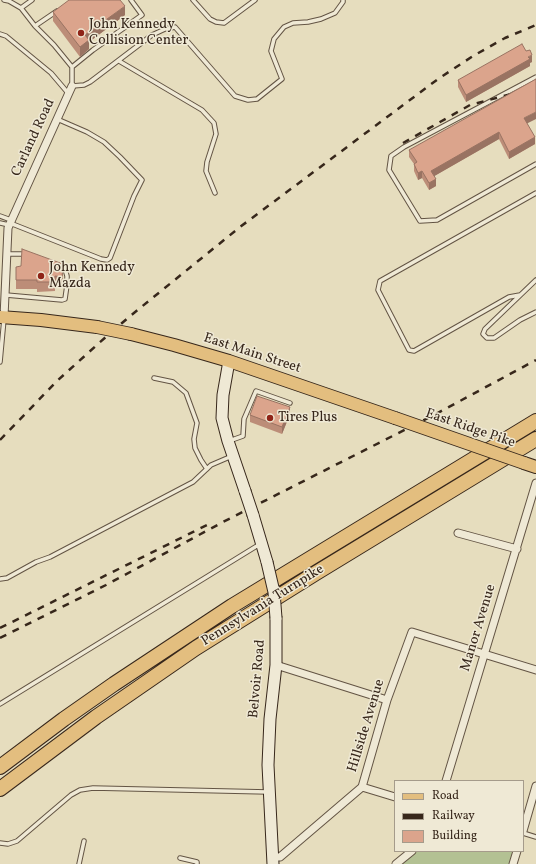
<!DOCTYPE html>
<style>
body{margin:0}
#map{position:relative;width:536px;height:864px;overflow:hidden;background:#e6ddbe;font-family:Vollkorn,serif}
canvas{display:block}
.legend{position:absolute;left:394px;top:780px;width:130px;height:72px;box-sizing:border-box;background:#efe9d5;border:1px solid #a59b8b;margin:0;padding:5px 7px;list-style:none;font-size:12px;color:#37271b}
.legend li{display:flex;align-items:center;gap:8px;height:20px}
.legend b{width:20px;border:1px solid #a59b8b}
</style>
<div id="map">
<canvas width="536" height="864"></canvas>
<ul class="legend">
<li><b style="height:5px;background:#e3be7f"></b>Road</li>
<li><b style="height:5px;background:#37271b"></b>Railway</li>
<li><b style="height:11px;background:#dba48c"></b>Building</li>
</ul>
</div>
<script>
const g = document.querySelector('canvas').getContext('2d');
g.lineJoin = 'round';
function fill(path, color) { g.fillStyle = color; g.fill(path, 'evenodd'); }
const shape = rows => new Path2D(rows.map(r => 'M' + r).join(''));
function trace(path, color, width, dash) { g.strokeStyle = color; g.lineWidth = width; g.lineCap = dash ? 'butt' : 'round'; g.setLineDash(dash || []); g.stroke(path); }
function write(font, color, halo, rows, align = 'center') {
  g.font = font + ' Vollkorn,serif'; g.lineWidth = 3; g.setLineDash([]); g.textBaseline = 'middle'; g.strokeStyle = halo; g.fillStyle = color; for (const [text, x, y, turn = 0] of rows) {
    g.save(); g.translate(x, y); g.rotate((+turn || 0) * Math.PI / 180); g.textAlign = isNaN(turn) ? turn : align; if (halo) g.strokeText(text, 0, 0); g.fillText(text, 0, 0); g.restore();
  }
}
fill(shape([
 [412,851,517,851,513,864,396,864]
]), '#b3c193');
const lane = shape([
 [4,0,9,1,21,8,35,26],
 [193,0,210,19,216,22,224,23,255,0],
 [21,8,32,0],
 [57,11,35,26,54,45,72,67,72,86,84,85,90,82,152,35,165,29,175,27,235,96,248,100,257,99,282,79,271,51,274,39,284,27,293,23,308,22,321,19,335,13,343,2,343,0],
 [0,34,6,36,51,73,68,93],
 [119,61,202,110,214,123,216,134,207,162,206,171,215,193],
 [72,67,93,50,142,15,131,0],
 [536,77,404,147,391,156,389,170,420,221,437,220,536,164],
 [0,216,11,220],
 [0,223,9,225],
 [10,223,101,259,107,260,110,258,134,196,142,180,120,157,104,142,87,132,57,119],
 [6,254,21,254,26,255],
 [536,280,485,329,483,334,487,338,494,338,520,320,536,312],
 [6,295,62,300,65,299,67,285,67,276,65,269,60,267],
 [520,295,509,297,414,351,409,350,378,290,380,281,536,193],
 [0,362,4,319],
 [154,378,173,382,186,393,197,423,194,439,195,448,201,460,207,469],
 [229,441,243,436,244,419,256,391,290,403],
 [0,579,7,578,36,562,50,557,193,482,211,465,232,456],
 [0,704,260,544],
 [523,833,536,837],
 [0,843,8,844,17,841,71,795,80,790,93,788,268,792],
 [180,858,197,862,197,864],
 [79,864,84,841]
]);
const street = shape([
 [4,317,8,228,72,86],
 [458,533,517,549],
 [276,665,387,700],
 [446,781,536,483],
 [362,787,395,797],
 [523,831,536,786],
 [273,857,280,857,362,787,387,700,412,632,536,670],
 [396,864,412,851],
 [513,864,517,851]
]);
const secondary = shape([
 [229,361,223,395,222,418,228,441,245,491],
 [253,515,267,562],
 [273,864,268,765,270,719,276,665,276,618]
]);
const primary = shape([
 [0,317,41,320,97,327],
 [131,334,174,345,229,361,395,418],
 [524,463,536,467]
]);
const highway = shape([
 [0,767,64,719,114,684,232,606,536,421],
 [0,789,96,717,196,648,316,573,536,439]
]);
trace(lane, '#635444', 5.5);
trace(street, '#635444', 9);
trace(secondary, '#37271b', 13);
trace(primary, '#37271b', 14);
trace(highway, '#37271b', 16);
trace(lane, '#efe9d5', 3.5);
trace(street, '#efe9d5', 7);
trace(secondary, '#efe9d5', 11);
trace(primary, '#e3be7f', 12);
trace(highway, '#e3be7f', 14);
trace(shape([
 [403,143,470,105,515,93,536,83],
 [0,440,57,381,99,343,129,317,240,227,438,79,473,56,505,38,536,25],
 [0,628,207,525],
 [0,638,106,585,223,522,434,415,536,360]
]), '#37271b', 2.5, [7, 7]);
const secondaryBridge = shape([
 [245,491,253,515],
 [267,562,274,592,276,618]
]);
const primaryBridge = shape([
 [97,327,131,334],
 [395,418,524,463]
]);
trace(secondaryBridge, '#37271b', 13, []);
trace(primaryBridge, '#37271b', 14, []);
trace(secondaryBridge, '#efe9d5', 11);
trace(primaryBridge, '#e3be7f', 12);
fill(shape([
 [53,12,125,15,89,42,89,49,80,57,53,21],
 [532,62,530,63,530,66,466,102,458,87,458,80],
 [527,123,535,144,509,159,499,139,434,176,436,186,429,190,422,178,418,180,414,171,414,164,409,157,409,150],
 [16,267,63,273,62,287,55,286,55,291,37,292,37,289,16,289],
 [290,414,282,434,250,422,250,415]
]), '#bc8d78');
fill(shape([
 [125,6,125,15,89,42,89,49,80,57,80,47,85,35],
 [532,55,532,62,530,63,530,66,466,102,466,95],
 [536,112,536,119,524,125,524,118],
 [499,132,499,139,431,178,431,171],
 [535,137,535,144,509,159,509,152],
 [422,171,422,178,418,180,418,173],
 [436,179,436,186,429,190,429,183],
 [63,264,63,273,62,287,62,277],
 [290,407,290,414,282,434,282,427]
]), '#997362');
const building = shape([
 [69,0,120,0,125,6,85,35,89,40,80,47,53,12,69,0],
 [522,44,526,51,530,50,532,55,528,57,530,59,466,95,458,80,522,44],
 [536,79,536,112,524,118,535,137,509,152,499,132,431,171,436,179,429,183,422,171,418,173,414,164,417,162,409,150,536,79],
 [22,249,63,264,62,277,55,276,55,282,37,282,37,280,16,280,16,267,21,266,22,249],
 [257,396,290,407,282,427,250,415,257,396]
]);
fill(building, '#dba48c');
trace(building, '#997362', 1);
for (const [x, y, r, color] of [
 [81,33,4,"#8f2418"],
 [41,276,4,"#8f2418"],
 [270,418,4,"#8f2418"]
]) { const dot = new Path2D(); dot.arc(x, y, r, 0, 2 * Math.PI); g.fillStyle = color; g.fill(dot); trace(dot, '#efe9d5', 1.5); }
write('14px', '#37271b', '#efe9d5', [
 ["John Kennedy",89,25],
 ["Collision Center",89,41],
 ["John Kennedy",49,268],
 ["Mazda",49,284],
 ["Tires Plus",278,418]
], 'left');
write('14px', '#37271b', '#efe9d5', [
 ["Carland Road",34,138,-65],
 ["East Main Street",252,354,18],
 ["East Ridge Pike",470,429,19],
 ["Pennsylvania Turnpike",263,606,-32],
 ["Manor Avenue",479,628,-73],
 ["Belvoir Road",258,679,-85],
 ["Hillside Avenue",367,726,-73]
]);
</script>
